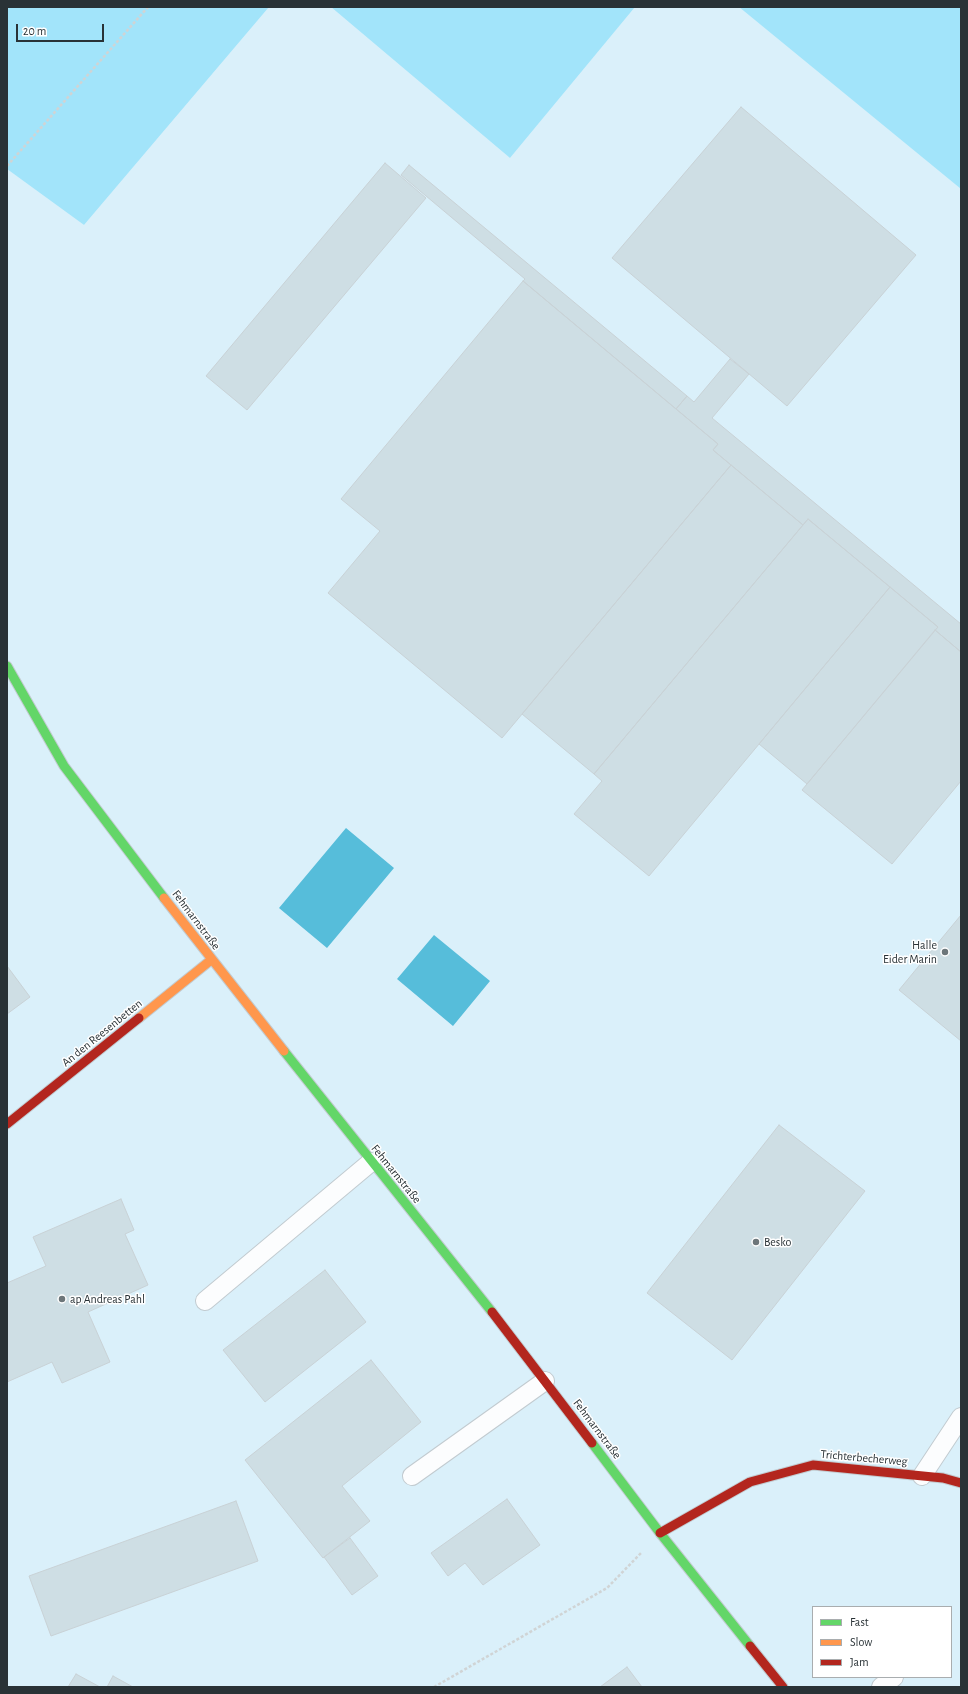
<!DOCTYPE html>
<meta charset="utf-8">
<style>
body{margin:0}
#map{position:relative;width:968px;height:1694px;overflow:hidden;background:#eaf4f9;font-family:"Alegreya Sans",sans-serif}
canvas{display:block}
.frame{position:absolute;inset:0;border:8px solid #293236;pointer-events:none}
.legend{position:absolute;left:812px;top:1606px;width:140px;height:72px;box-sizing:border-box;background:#fff;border:1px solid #a9adaf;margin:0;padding:5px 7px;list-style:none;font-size:12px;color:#293236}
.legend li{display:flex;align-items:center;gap:8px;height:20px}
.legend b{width:20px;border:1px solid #a9adaf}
.scale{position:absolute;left:16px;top:24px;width:88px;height:18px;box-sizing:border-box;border:2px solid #293236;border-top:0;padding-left:5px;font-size:12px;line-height:14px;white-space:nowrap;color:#293236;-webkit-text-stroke:3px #fff;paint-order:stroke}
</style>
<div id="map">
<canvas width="968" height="1694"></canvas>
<div class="frame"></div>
<ul class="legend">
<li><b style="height:5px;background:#63d668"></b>Fast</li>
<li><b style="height:5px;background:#ff974d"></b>Slow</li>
<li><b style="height:5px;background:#b3261e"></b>Jam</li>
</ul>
<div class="scale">20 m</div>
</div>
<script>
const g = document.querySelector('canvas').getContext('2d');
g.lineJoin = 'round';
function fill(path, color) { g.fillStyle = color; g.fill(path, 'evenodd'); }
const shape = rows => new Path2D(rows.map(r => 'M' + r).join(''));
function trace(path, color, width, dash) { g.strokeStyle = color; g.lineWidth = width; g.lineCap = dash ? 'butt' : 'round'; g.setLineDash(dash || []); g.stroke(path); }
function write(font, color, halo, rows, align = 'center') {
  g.font = font + ' "Alegreya Sans",sans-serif'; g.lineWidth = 3; g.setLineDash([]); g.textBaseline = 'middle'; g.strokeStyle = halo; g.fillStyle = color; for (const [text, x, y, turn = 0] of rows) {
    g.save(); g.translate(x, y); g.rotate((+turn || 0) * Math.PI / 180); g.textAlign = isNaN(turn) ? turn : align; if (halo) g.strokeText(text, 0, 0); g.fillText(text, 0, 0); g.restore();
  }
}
fill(shape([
 [269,7,331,7,510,158,635,7,739,7,961,189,961,1687,7,1687,7,169,84,225],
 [813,1607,951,1607,951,1677,813,1677]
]), '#daf0fa');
fill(shape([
 [7,7,269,7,84,225,7,169],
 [331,7,635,7,510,158],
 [739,7,961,7,961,189]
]), '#a2e4fa');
fill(shape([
 [346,828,394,868,327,948,279,908],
 [434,935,490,981,453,1026,397,979]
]), '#56bdda');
const building = shape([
 [741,107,916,255,787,406,612,258,741,107],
 [385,163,426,198,247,410,206,376,385,163],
 [409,165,687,396,676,409,523,281,525,279,401,175,409,165],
 [523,281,718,444,713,450,731,465,502,738,328,593,380,531,341,499,523,281],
 [730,359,749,374,712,418,961,624,961,652,935,630,938,627,808,519,803,525,713,450,718,444,676,409,687,396,694,402,730,359],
 [731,465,803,525,594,774,522,714,731,465],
 [808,519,890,587,649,876,574,814,602,781,594,774,808,519],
 [890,587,938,627,807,784,759,744,890,587],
 [935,630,961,652,961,781,892,864,802,790,935,630],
 [961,915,961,1041,899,990,961,915],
 [7,966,30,997,7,1014,7,966],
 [779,1125,865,1191,732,1360,647,1293,779,1125],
 [121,1199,134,1230,125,1234,148,1285,88,1312,110,1362,62,1383,52,1362,7,1382,7,1283,46,1266,33,1237,121,1199],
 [325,1270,366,1322,265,1402,223,1350,325,1270],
 [371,1360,421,1422,342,1486,370,1521,323,1558,245,1460,371,1360],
 [507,1499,540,1545,483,1585,465,1563,448,1576,431,1553,507,1499],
 [236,1501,258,1561,51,1636,29,1576,236,1501],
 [350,1538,378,1576,352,1595,324,1557,350,1538],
 [627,1667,642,1687,600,1687,627,1667],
 [76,1674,100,1687,68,1687,76,1674],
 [113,1676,133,1687,107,1687,113,1676]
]);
fill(building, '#cedee4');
trace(building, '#c9d2d6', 1);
const lane = shape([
 [205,1301,371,1162],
 [412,1476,545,1381],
 [922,1476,961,1417],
 [881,1687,894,1677]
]);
const fast = shape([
 [7,666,64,766,164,898],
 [284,1051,492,1312],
 [592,1443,660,1533,750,1646]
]);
const slow = shape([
 [164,898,284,1051],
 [139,1018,211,960]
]);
const jam = shape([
 [7,1124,139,1018],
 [492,1312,592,1443],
 [660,1533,750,1482,813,1465,943,1478,961,1483],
 [750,1646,783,1687]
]);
trace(lane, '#c2cbd0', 20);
trace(fast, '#c2cbd0', 11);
trace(slow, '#c2cbd0', 11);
trace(jam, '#c2cbd0', 11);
trace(shape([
 [7,166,148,7],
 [434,1687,607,1588,642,1552]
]), '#d0d4d5', 2.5, [3, 2]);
trace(lane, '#fcfdfe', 18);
trace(fast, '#63d668', 9);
trace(slow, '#ff974d', 9);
trace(jam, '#b3261e', 9);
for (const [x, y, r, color] of [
 [945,952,4,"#6d767a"],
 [756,1242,4,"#6d767a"],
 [62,1299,4,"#6d767a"]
]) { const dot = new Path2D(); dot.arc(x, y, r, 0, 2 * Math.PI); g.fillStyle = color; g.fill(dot); trace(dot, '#fff', 1.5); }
write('12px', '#293236', '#fff', [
 ["Fehmarnstraße",196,920,53],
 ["An den Reesenbetten",102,1033,-39],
 ["Fehmarnstraße",396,1174,51],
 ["Fehmarnstraße",597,1429,53],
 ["Trichterbecherweg",864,1458,5]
]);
write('12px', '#293236', '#fff', [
 ["Halle",937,945,"right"],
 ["Eider Marin",937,959,"right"],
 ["Besko",764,1242],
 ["ap Andreas Pahl",70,1299]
], 'left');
</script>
